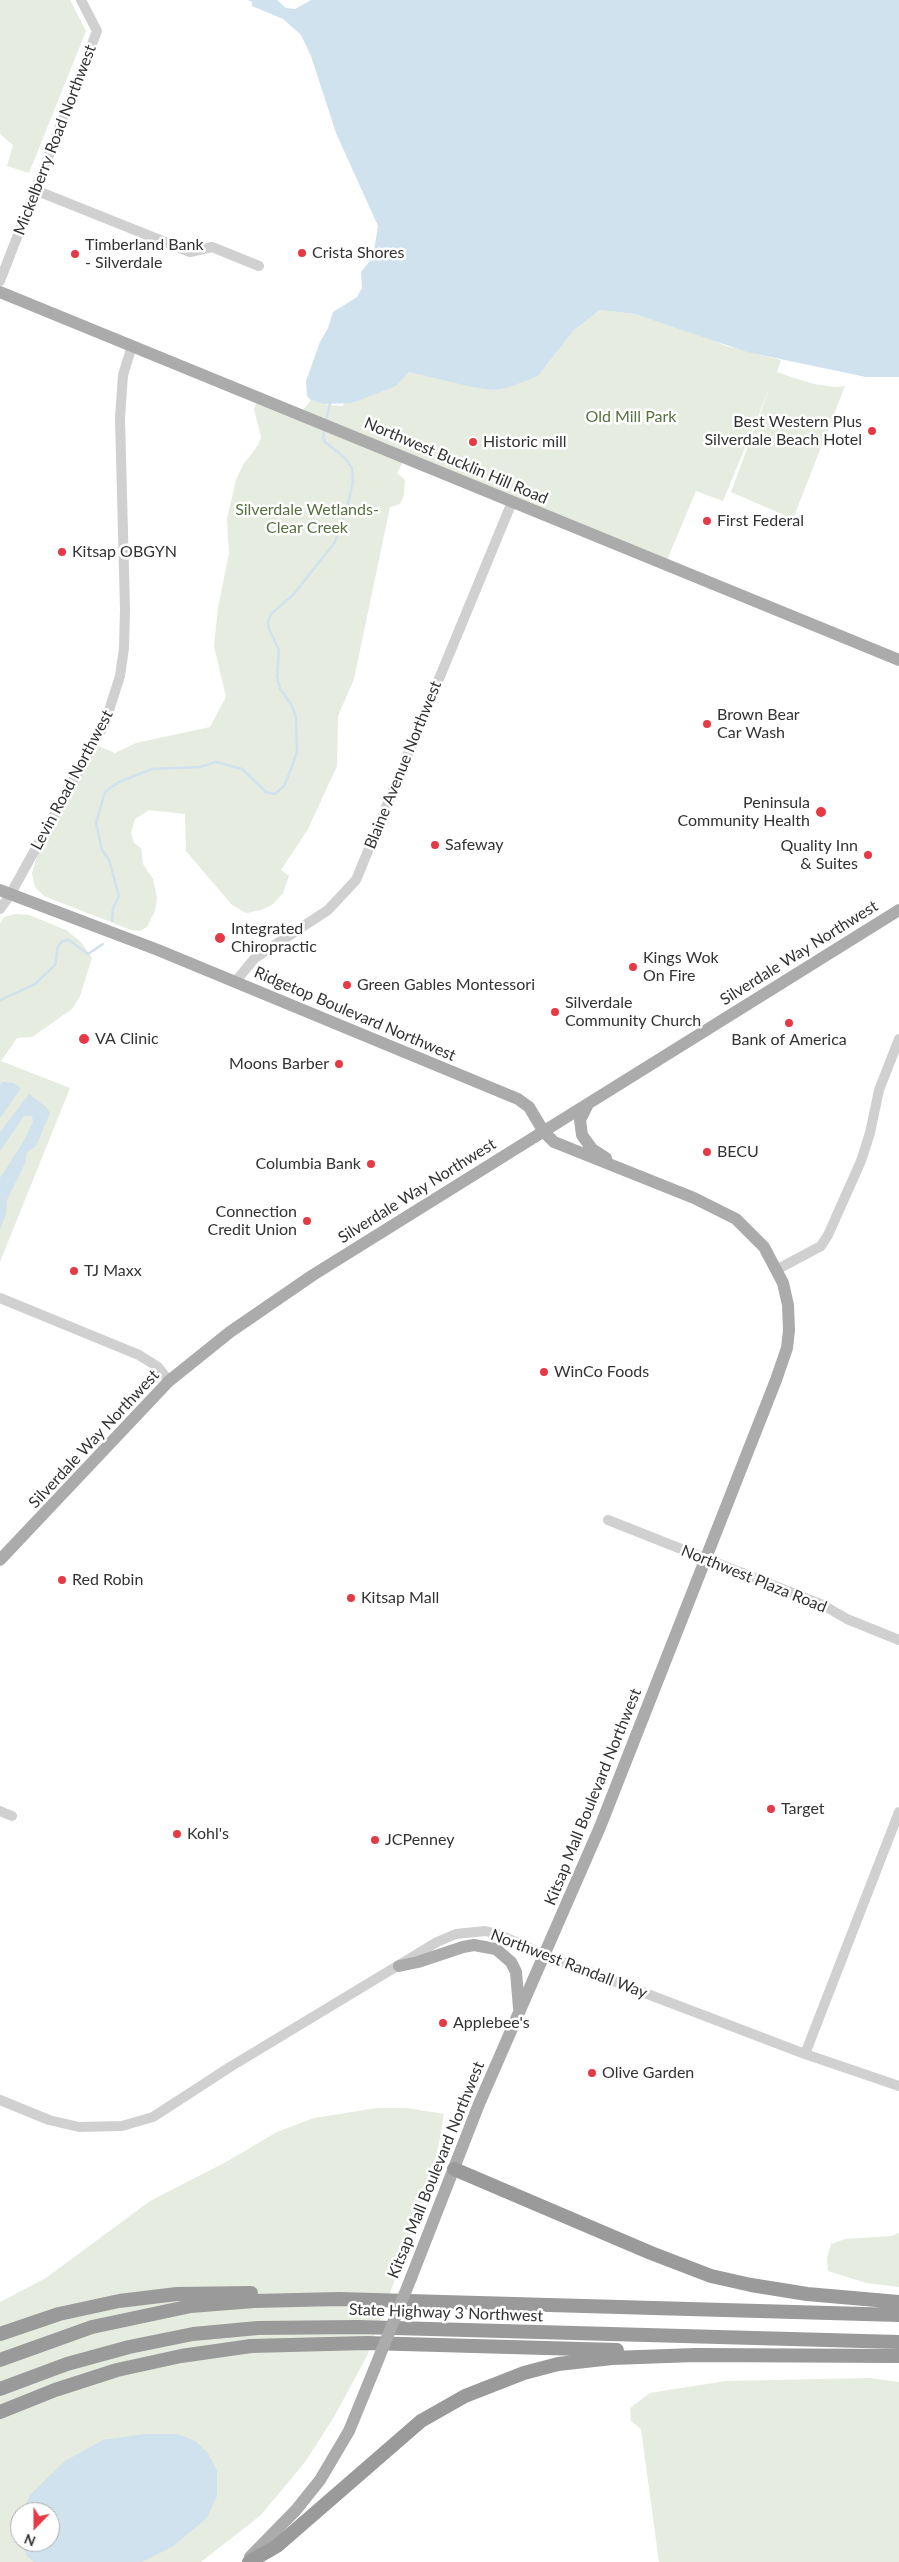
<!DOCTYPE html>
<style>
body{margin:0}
#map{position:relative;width:899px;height:2562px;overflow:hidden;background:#fff;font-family:Lato,sans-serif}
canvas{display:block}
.north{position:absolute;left:10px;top:2502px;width:50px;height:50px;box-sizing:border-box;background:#fff;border:1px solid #adadad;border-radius:50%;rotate:202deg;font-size:14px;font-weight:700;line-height:20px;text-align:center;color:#333}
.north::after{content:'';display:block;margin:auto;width:18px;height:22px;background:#e63946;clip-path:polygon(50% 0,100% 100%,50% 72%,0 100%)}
</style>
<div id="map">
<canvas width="899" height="2562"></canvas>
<div class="north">N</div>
</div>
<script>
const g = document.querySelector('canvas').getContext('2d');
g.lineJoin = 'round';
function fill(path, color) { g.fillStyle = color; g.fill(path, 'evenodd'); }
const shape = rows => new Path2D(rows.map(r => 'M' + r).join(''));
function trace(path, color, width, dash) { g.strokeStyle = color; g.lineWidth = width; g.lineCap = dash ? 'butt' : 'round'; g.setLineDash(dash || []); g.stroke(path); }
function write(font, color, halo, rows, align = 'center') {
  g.font = font + ' Lato,sans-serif'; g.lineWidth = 5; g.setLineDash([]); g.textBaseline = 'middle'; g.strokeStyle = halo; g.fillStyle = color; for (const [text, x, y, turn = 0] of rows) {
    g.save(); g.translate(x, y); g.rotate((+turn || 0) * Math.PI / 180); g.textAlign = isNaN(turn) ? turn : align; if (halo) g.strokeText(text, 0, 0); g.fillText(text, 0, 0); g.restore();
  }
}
fill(shape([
 [0,0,70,0,86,31,29,173,7,166,13,145,0,134],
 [600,310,635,314,709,338,726,346,781,360,777,372,791,377,814,384,835,387,845,386,793,519,731,492,770,387,723,501,696,491,665,565,405,458,397,473,405,480,404,495,400,504,390,507,354,679,338,716,337,766,308,829,281,870,289,876,283,893,272,905,261,910,246,913,232,905,186,851,185,814,149,810,135,819,131,833,134,843,141,848,143,864,153,879,157,898,155,911,147,927,140,931,131,930,44,896,35,887,32,873,43,835,94,744,115,753,136,743,210,727,226,697,214,646,218,608,229,553,227,519,236,480,243,465,258,445,261,437,254,409,259,397,303,410,311,400,329,405,343,406,344,401,353,403,409,372,493,390,538,376,574,330],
 [15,914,29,915,66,930,81,942,92,958,80,996,72,1009,32,1037,17,1038,1,1061,70,1088,0,1262,0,924,4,917],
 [378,2108,406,2108,444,2114,439,2143,430,2183,367,2356,334,2417,305,2462,261,2515,201,2562,0,2562,0,2302,46,2278,150,2201,226,2162,277,2132,314,2118],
 [20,2512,50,2512,50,2542,20,2542],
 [899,2233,899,2287,866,2283,828,2271,827,2258,831,2244,845,2239,891,2236],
 [870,2378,899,2382,899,2562,659,2562,641,2429,631,2421,630,2408,650,2393,726,2381]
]), '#e6ecdf');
fill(shape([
 [248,0,277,0,286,8,295,9,311,0,899,0,899,377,866,377,747,352,635,314,600,310,574,330,538,376,507,388,493,390,472,387,409,372,396,386,352,403,324,404,311,400,307,396,306,381,320,342,328,328,333,312,357,297,362,288,361,272,373,257,378,226,336,133,311,56,301,35,283,19,252,6,252,2],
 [2,1082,13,1083,21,1088,0,1118,0,1085],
 [29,1094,46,1107,50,1113,36,1146,27,1152,25,1163,7,1200,6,1214,0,1229,0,1178,22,1144,33,1122,32,1116,24,1116,0,1151,0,1132],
 [144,2434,177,2434,195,2441,208,2453,217,2471,217,2496,207,2518,172,2547,142,2562,34,2562,26,2555,23,2542,50,2542,50,2512,22,2512,30,2495,65,2461,103,2440]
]), '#cfe2ee');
trace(shape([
 [326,420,330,403],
 [112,921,113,908,119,896,109,860,102,850,96,823,105,792,119,782,152,769,200,767,216,762,242,769,266,792,275,794,284,786,291,769,297,752,296,717,291,704,280,689,277,677,279,650,269,629,268,622,271,614,293,595,335,542,349,500,353,481,352,468,344,457,325,442,323,437,325,428],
 [0,1000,35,984,55,965,58,946,63,941,69,940,88,954,103,944]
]), '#cfe2ee', 2.5);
trace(shape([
 [35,190,190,252,212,247,259,266],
 [0,281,97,31,81,0],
 [0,909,10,895,105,723,120,676,124,648,125,609,120,418,123,375,132,346],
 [235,982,255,958,328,910,356,880,512,502],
 [778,1269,821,1246,828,1235,861,1161,870,1133,879,1090,899,1039],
 [0,1298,139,1355,158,1367,169,1381],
 [608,1520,823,1605,847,1619,899,1640],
 [0,1811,12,1816],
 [805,2054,899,1812],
 [0,2100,49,2120,79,2127,122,2126,153,2117,230,2067,437,1942,456,1934,485,1931,498,1934,545,1955,805,2054,899,2086]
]), '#d0d0d0', 10);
trace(shape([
 [0,292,899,660],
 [0,890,158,950,518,1099,529,1107,544,1132,554,1142,694,1198,736,1219,764,1247,783,1283,788,1305,789,1330,787,1348,776,1380,600,1827,479,2104,411,2278],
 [587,1106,580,1120,582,1135,592,1149,606,1158],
 [0,1560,169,1381,230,1332,313,1275,899,910],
 [399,1966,418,1962,463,1947,474,1945,496,1949,511,1962,516,1972,519,2008],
 [250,2557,296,2510,320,2480,349,2431,374,2370]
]), '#ababab', 12);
trace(shape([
 [454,2169,651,2253,711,2276,751,2285,807,2294,899,2302],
 [0,2334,59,2314,119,2301,177,2294,251,2293],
 [0,2360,92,2327,191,2306,254,2301,339,2299,899,2315],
 [0,2389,67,2364,129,2347,193,2334,258,2328,358,2327,899,2342],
 [0,2412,55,2390,117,2370,181,2356,251,2346,367,2343,617,2350],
 [249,2562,277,2546,421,2421,465,2396,524,2373,558,2364,612,2358,695,2355,899,2356]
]), '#9a9a9a', 14);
trace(shape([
 [374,2370,411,2278]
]), '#ababab', 12);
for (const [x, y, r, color] of [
 [302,253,5,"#e63946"],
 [75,254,5,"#e63946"],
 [872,431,5,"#e63946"],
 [473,442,5,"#e63946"],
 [707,521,5,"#e63946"],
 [62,552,5,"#e63946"],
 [707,724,5,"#e63946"],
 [821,812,6,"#e63946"],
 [435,845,5,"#e63946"],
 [868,855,5,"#e63946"],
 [220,938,6,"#e63946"],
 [633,967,5,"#e63946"],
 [347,985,5,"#e63946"],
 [555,1012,5,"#e63946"],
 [789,1023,5,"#e63946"],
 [84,1039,6,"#e63946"],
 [339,1064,5,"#e63946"],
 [707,1152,5,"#e63946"],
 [371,1164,5,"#e63946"],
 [307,1221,5,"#e63946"],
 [74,1271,5,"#e63946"],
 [544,1372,5,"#e63946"],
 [62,1580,5,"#e63946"],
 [351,1598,5,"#e63946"],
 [771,1809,5,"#e63946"],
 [177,1834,5,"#e63946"],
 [375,1840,5,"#e63946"],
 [443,2023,5,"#e63946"],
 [592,2073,5,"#e63946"]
]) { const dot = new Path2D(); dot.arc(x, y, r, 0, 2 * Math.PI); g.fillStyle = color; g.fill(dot); trace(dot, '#fff', 2); }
write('16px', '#333', '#fff', [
 ["Mickelberry Road Northwest",55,140,-69],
 ["Northwest Bucklin Hill Road",456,461,23],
 ["Blaine Avenue Northwest",403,765,-68],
 ["Levin Road Northwest",72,780,-62],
 ["Silverdale Way Northwest",799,953,-32],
 ["Ridgetop Boulevard Northwest",355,1014,23],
 ["Silverdale Way Northwest",417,1191,-32],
 ["Silverdale Way Northwest",94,1439,-47],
 ["Northwest Plaza Road",754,1579,22],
 ["Kitsap Mall Boulevard Northwest",593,1797,-68],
 ["Northwest Randall Way",569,1964,21],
 ["Kitsap Mall Boulevard Northwest",436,2170,-68],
 ["State Highway 3 Northwest",446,2313,2]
]);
write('16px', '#333', '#fff', [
 ["Timberland Bank",85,245],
 ["- Silverdale",85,263],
 ["Crista Shores",312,253],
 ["Best Western Plus",862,422,"right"],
 ["Silverdale Beach Hotel",862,440,"right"],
 ["Historic mill",483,442],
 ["First Federal",717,521],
 ["Kitsap OBGYN",72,552],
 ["Brown Bear",717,715],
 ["Car Wash",717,733],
 ["Peninsula",810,803,"right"],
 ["Community Health",810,821,"right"],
 ["Safeway",445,845],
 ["Quality Inn",858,846,"right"],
 ["& Suites",858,864,"right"],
 ["Integrated",231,929],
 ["Chiropractic",231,947],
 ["Kings Wok",643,958],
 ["On Fire",643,976],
 ["Green Gables Montessori",357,985],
 ["Silverdale",565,1003],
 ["Community Church",565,1021],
 ["VA Clinic",95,1039],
 ["Bank of America",789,1040,"center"],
 ["Moons Barber",329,1064,"right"],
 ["BECU",717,1152],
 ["Columbia Bank",361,1164,"right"],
 ["Connection",297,1212,"right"],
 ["Credit Union",297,1230,"right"],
 ["TJ Maxx",84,1271],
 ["WinCo Foods",554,1372],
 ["Red Robin",72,1580],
 ["Kitsap Mall",361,1598],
 ["Target",781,1809],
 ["Kohl's",187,1834],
 ["JCPenney",385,1840],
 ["Applebee's",453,2023],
 ["Olive Garden",602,2073]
], 'left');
write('16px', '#56703f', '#fff', [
 ["Old Mill Park",631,417],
 ["Silverdale Wetlands-",307,510],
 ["Clear Creek",307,528]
]);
</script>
